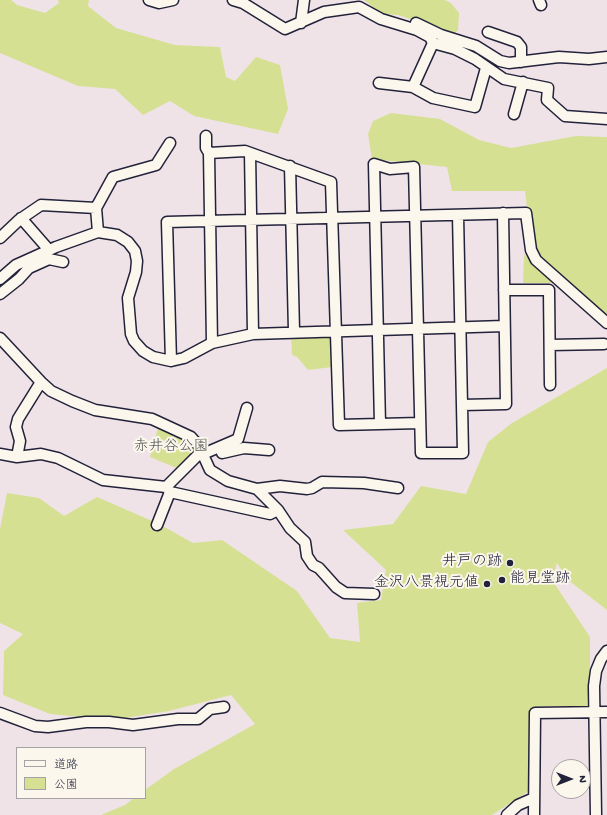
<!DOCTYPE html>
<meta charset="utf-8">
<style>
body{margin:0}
#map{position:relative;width:607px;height:815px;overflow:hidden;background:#f0e3e8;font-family:"Gochi Hand","Klee One",sans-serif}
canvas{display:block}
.legend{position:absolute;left:16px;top:747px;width:130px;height:52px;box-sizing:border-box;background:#fbf7ec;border:1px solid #a4a2a5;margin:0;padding:5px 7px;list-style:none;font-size:12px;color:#22223b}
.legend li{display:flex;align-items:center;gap:8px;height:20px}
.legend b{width:20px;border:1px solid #a4a2a5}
.north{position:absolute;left:551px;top:759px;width:40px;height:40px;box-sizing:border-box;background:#fbf7ec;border:1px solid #a4a2a5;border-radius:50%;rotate:90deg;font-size:11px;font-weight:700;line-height:16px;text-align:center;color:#22223b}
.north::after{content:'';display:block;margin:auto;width:14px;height:18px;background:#22223b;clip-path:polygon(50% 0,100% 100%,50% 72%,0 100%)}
</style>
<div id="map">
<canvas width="607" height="815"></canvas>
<ul class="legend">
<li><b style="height:5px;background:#fbf7ec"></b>道路</li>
<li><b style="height:11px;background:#d5e093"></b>公園</li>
</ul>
<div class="north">N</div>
</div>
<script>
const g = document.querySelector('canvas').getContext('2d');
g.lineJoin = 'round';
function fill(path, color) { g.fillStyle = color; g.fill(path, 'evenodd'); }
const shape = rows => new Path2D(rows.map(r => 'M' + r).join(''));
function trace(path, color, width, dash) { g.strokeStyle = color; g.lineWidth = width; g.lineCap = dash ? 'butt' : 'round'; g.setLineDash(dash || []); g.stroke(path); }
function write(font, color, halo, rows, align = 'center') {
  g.font = font + ' "Gochi Hand","Klee One",sans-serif'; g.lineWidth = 4; g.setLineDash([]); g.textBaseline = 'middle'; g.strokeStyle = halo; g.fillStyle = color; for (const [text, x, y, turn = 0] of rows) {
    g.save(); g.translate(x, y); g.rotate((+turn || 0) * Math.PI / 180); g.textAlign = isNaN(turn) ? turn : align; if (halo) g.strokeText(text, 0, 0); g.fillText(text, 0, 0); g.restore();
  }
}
fill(shape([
 [0,0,11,0,17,5,45,13,59,3,58,0,89,0,88,6,116,28,175,45,220,47,226,77,235,81,256,57,280,65,288,109,278,134,194,116,170,101,143,115,115,89,78,86,0,53],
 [364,0,445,0,451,3,459,13,458,30,447,44,434,39,424,24,398,15,382,14],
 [391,113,440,119,479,140,511,148,576,136,607,137,607,314,556,284,532,251,525,191,452,191,447,167,372,159,368,134,373,121],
 [524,254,552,283,523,283],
 [291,335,332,335,332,367,308,370,297,357,292,355],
 [607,368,607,610,568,580,557,563,552,580,590,637,590,664,587,706,531,707,529,791,492,815,101,815,125,805,134,798,145,798,145,790,174,769,255,724,231,695,169,711,112,720,50,714,3,695,4,651,23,634,0,623,0,529,7,493,39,498,64,516,97,497,159,524,193,543,222,540,297,591,330,638,360,642,357,603,381,600,386,570,343,530,393,524,421,486,466,494,488,442,512,423],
 [159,424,189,437,198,451,179,469,150,457]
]), '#d5e093');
const minor = shape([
 [149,0,159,3,173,0],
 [233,0,243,3,285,29,324,12,359,7,381,19,417,30,430,37,433,43,455,49,475,59,504,79,548,88,547,100,565,116,607,119],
 [539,0,541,5],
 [301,23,304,0],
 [416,23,441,35,476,46,500,61,509,63,559,57,589,59,607,57],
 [488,32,517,42,521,47,521,62],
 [379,83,413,87,433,98,475,107,486,68],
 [413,87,433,43],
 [514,114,523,82],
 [206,136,206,148,209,153],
 [250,153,253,334],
 [290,166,294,331],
 [458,215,462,405],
 [21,218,49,250],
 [98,232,96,208,113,177,156,165,170,143],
 [0,238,19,220,41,205,96,208],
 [0,279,16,265,56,247,98,232,117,235,128,242,135,251,137,261,136,272,128,298,131,334,134,341,143,351,153,357,171,361,184,358,212,343,253,334,504,326],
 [504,290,549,290,550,385],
 [0,294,19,279,29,268,49,259,63,262],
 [0,338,41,382,51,391,72,401,95,410,152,419,191,437,199,446,210,470,228,481,257,489,280,486,307,489,312,488,322,482,364,483,398,488],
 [212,343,209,153,245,151,331,182,339,425,420,423],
 [550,345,604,344],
 [171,361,167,222,526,213,531,250,536,260,607,323],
 [380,424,374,164,390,169,414,167,421,453,463,453,462,405,506,404,503,213],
 [222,453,244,448,269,450],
 [0,454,17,457,41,454,58,458,103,480,166,487,170,492,270,514,278,510,290,528,305,542,307,556,313,565,319,568,336,587,345,593,374,594],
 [203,454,238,439,247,408],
 [17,457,20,441,16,427,18,419,41,382],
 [166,487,201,452],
 [257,489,278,510],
 [157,525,170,492],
 [0,713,35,726,48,727,86,722,109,722,133,725,178,719,198,719,210,709,224,707],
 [507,815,518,805,534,798],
 [534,815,535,713,607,712],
 [596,815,594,686,596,671,601,659,607,651]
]);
trace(minor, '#22223b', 13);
trace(minor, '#fbf7ec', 10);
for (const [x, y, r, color] of [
 [510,563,4,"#22223b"],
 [502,580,4,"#22223b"],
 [487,584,4,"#22223b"]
]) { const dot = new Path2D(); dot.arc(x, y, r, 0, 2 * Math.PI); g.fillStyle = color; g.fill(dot); trace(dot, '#fbf7ec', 1.5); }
write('15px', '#4f5251', '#fbf7ec', [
 ["赤井谷公園",171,448]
]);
write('15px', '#22223b', '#fbf7ec', [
 ["井戸の跡",502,563],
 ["能見堂跡",510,580,"left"],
 ["金沢八景視元値",479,584]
], 'right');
</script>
